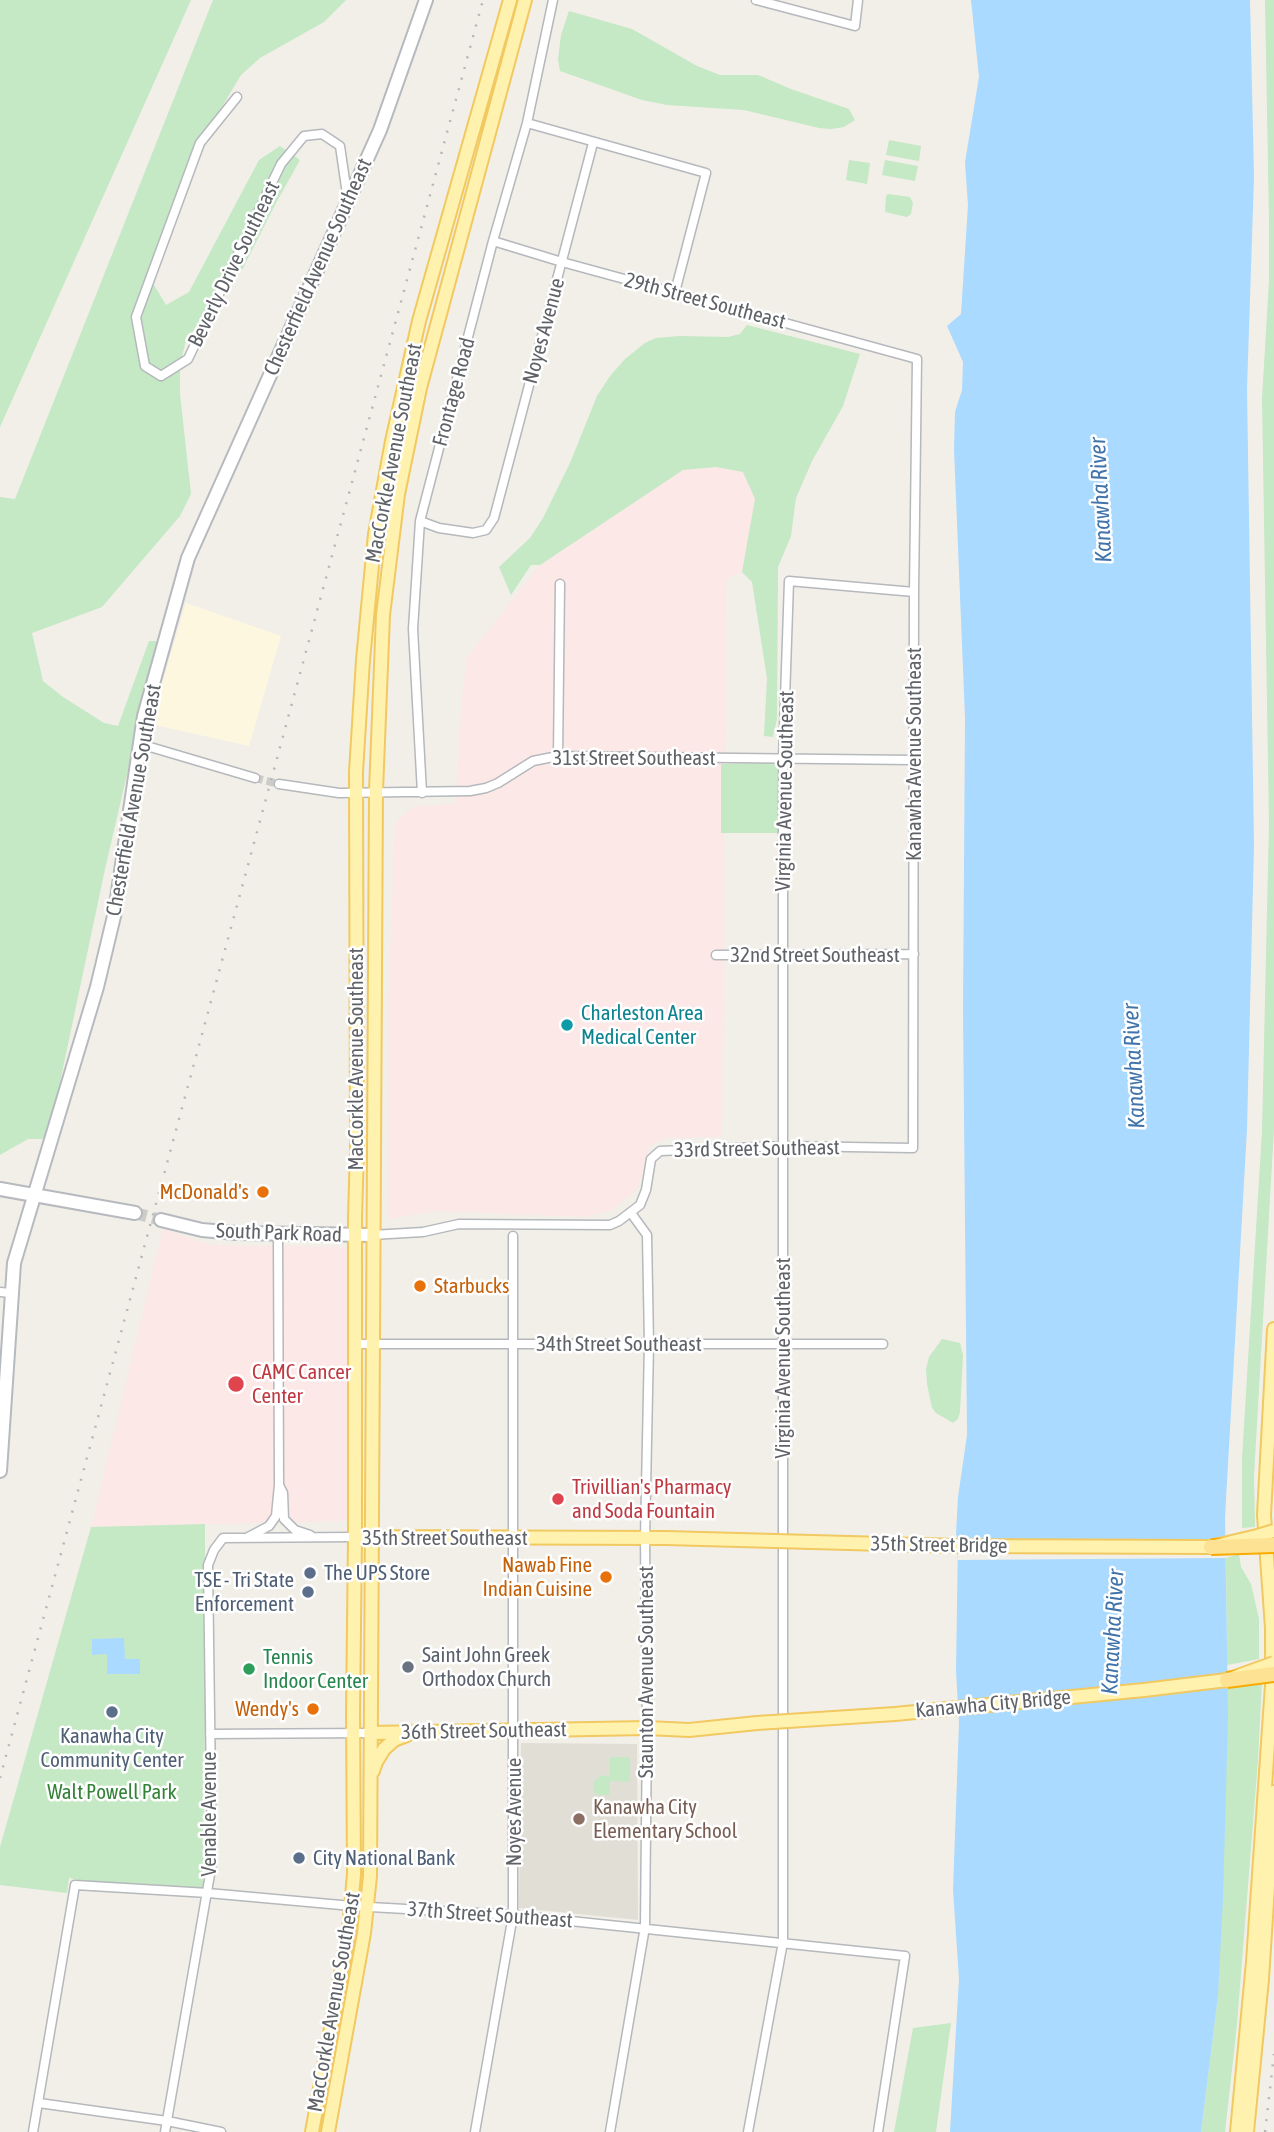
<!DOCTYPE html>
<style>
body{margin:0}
canvas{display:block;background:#f1efe8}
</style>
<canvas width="1274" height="2132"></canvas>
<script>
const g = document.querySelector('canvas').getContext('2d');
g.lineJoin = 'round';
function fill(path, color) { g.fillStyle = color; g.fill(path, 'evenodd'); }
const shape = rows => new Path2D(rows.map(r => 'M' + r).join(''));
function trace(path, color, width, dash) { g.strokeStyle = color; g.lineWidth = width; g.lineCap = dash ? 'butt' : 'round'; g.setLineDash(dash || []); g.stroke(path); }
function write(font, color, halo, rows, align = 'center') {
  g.font = font + ' "Asap Condensed",sans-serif'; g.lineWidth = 5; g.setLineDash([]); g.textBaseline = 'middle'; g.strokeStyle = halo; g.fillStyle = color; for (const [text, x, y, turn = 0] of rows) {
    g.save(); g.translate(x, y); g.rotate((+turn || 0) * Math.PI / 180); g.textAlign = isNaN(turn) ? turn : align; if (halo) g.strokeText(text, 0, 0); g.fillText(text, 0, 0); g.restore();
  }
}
fill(shape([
 [186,603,281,636,249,746,150,724]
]), '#fef7e0');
fill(shape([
 [521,1743,637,1744,638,1920,519,1908]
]), '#e1ded6');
fill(shape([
 [716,467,743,472,755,499,742,572,726,580,722,1137,666,1138,649,1146,638,1188,612,1210,583,1217,437,1211,389,1219,387,1201,387,1032,395,822,413,807,456,803,462,696,467,657,540,565,683,470],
 [163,1229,211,1245,347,1247,347,1521,91,1527]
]), '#fce8e6');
fill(shape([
 [0,0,191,0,0,427],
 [213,0,346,0,324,22,260,58,241,75,201,142,159,261,153,283,166,305,189,292,259,160,280,146,300,160,276,203,243,268,198,323,185,344,180,366,180,394,191,494,180,516,102,607,32,633,43,681,63,697,104,723,118,726,149,641,158,641,105,869,48,1139,28,1139,0,1155,0,497,15,499],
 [1265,0,1274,0,1274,1129,1254,1476,1255,1527,1242,1528,1242,1458,1262,1131,1269,824,1262,399,1269,280,1269,222],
 [569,11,632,29,697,66,720,75,758,75,791,89,849,109,855,120,844,127,831,129,819,128,744,110,667,105,642,100,560,71,558,59,561,35],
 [889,140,921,146,919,161,886,155],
 [849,160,870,163,867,184,846,180],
 [885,160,918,166,915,181,882,175],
 [888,194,910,197,913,203,911,214,907,217,885,212,886,196],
 [747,325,860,354,843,406,812,461,796,498,791,536,778,567,777,719,773,737,764,736,767,678,752,582,742,572,755,499,743,472,716,467,683,470,540,565,531,565,511,595,499,567,530,538,543,518,570,463,597,396,610,376,625,359,645,343,656,338,680,336,728,337,740,334],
 [777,763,778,833,721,833,721,764],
 [942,1339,960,1343,963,1355,960,1412,958,1419,953,1423,936,1413,932,1408,927,1384,926,1369,929,1357],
 [205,1524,205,1724,203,1888,94,1883,69,1878,67,1893,0,1885,0,1847,91,1527],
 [1239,1554,1241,1567,1251,1584,1259,1619,1259,1659,1227,1665,1226,1558],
 [1262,1681,1258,1760,1237,2024,1225,2132,1201,2132,1218,1996,1227,1687],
 [610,1757,630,1757,630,1782,610,1781,609,1795,595,1795,593,1784,597,1778,603,1775,610,1777],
 [951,2023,936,2132,894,2132,913,2028]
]), '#c5e8c5');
fill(shape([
 [971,0,1250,0,1254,177,1247,389,1254,845,1247,1129,1225,1517,1228,1716,1223,1898,1218,1996,1201,2132,950,2132,959,1979,953,1890,959,1723,956,1671,958,1540,956,1534,958,1497,967,1435,963,1011,965,718,954,449,955,412,962,390,963,362,947,326,961,314,968,205,965,162,979,77],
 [124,1638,125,1659,140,1659,140,1674,107,1674,107,1654,92,1655,92,1639]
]), '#aadaff');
fill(shape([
 [1226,1537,1226,1558,958,1560,958,1540,1210,1542]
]), '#f1efe8');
trace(shape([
 [255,778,279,784]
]), '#ccccc8', 8, [8, 4]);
trace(shape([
 [135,1213,161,1220]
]), '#ccccc8', 12, [12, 6]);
const street = shape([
 [756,0,855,26,858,0],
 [237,97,200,143,136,317,145,366,161,376,188,359,281,164,304,136,322,134,340,146,348,201],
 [527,123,706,173,675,292],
 [420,521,439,528,473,533,486,530,494,518,593,143],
 [140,744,255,778],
 [558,756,560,584],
 [279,784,339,793,470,791,486,788,498,783,533,761,558,756,913,760],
 [422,793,413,629,420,521,493,241,527,123,553,0],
 [716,955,914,954],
 [372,1235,423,1232,459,1224,610,1225,619,1221,640,1205,646,1190,651,1159,660,1151,784,1146,913,1148,914,592,917,359,562,262,493,241],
 [0,1292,11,1293],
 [355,1344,883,1344],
 [279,1485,283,1493,284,1519,295,1530,310,1535],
 [248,1537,269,1526,276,1516,279,1485,278,1234],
 [210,1734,370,1733],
 [39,2103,167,2121,221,2132],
 [33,2132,75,1885,208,1893,352,1906,513,1915,905,1956,878,2132],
 [165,2132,212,1863,208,1565,214,1550,223,1538,355,1537],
 [475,2132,513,1915,513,1236],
 [610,2132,645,1927,647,1728,645,1538,649,1344,647,1235,631,1213],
 [748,2132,783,1942,783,758,789,581,914,592]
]);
const secondary = shape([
 [0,1189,135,1213],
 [161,1220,202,1230,236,1233,372,1235],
 [0,1471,14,1263,97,987,115,912,144,716,188,558,380,130,426,0]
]);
const primary = shape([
 [365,1537,666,1538],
 [370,1733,647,1728,689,1730,757,1723],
 [373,1771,376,1762,384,1749,394,1740,407,1735],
 [312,2132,349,1929,354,1874,353,1713,355,1537,355,1218,357,1149,356,772,363,660,375,534,392,441,419,321,510,0],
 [328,2132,364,1933,370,1876,376,791,383,615,398,494,420,388,525,0],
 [1237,2132,1253,1962,1272,1685,1272,1628,1264,1515,1274,1329],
 [1247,2132,1262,1979,1274,1792]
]);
trace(street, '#b5b8bc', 11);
trace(secondary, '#b6babf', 16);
trace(primary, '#f2c960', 16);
trace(street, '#fff', 8);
trace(secondary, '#fff', 12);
trace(primary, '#fff2af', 12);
trace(shape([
 [0,1778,483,0],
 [1265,2132,1274,2054]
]), '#b6b7b8', 2.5, [2, 9]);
const primaryBridge = shape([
 [666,1538,958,1546,1211,1547,1257,1536,1274,1531],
 [757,1723,895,1714,1144,1690,1227,1680,1274,1663]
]);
const highwayBridge = shape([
 [1211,1547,1274,1545],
 [1227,1680,1274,1674]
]);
trace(primaryBridge, '#f2c960', 16, []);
trace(highwayBridge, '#f9ab00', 18, []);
trace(primaryBridge, '#fff2af', 12);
trace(highwayBridge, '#fde293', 14);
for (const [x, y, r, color] of [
 [567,1025,7,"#0f9aa8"],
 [263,1192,7,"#e8710a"],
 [420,1286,7,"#e8710a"],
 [236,1384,9,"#e0444e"],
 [558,1499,7,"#e0444e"],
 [310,1573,7,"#5c6f8a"],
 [606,1577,7,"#e8710a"],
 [308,1592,7,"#5c6f8a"],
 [408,1667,7,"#6b7280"],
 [249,1669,7,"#2e9e5b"],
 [313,1709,7,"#e8710a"],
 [112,1712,7,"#5c6f8a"],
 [579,1819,7,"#8d6e63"],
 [299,1858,7,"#5c6f8a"]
]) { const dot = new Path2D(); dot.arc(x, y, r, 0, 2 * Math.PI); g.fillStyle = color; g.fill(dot); trace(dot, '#fff', 2.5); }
write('21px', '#5f6368', '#fff', [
 ["Beverly Drive Southeast",234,264,-64],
 ["Chesterfield Avenue Southeast",318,267,-66],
 ["29th Street Southeast",705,301,15],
 ["Noyes Avenue",544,331,-75],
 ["Frontage Road",454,392,-75],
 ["MacCorkle Avenue Southeast",394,453,-79],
 ["Kanawha Avenue Southeast",914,754,-90],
 ["31st Street Southeast",634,758],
 ["Virginia Avenue Southeast",785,791,-89],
 ["Chesterfield Avenue Southeast",134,800,-80],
 ["32nd Street Southeast",815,955],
 ["MacCorkle Avenue Southeast",356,1059,-90],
 ["33rd Street Southeast",757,1149,-1],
 ["South Park Road",279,1233,2],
 ["34th Street Southeast",619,1344],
 ["Virginia Avenue Southeast",783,1358,-90],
 ["35th Street Southeast",445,1538],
 ["35th Street Bridge",939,1545,1],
 ["Staunton Avenue Southeast",646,1672,-90],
 ["Kanawha City Bridge",993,1704,-5],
 ["36th Street Southeast",484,1731,-1],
 ["Noyes Avenue",514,1812,-90],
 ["Venable Avenue",209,1814,-90],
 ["37th Street Southeast",490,1915,4],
 ["MacCorkle Avenue Southeast",334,2002,-80]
]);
write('21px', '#0d838f', '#fff', [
 ["Charleston Area",581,1013],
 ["Medical Center",581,1037]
], 'left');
write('21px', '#c56008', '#fff', [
 ["McDonald's",249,1192],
 ["Starbucks",434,1286,"left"],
 ["Nawab Fine",592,1565],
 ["Indian Cuisine",592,1589],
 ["Wendy's",299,1709]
], 'right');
write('21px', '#be3a42', '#fff', [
 ["CAMC Cancer",252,1372],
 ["Center",252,1396],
 ["Trivillian's Pharmacy",572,1487],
 ["and Soda Fountain",572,1511]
], 'left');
write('21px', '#4e5e75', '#fff', [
 ["The UPS Store",324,1573],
 ["TSE - Tri State",294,1580,"right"],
 ["Enforcement",294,1604,"right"],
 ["Kanawha City",112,1736,"center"],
 ["Community Center",112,1760,"center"],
 ["City National Bank",313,1858]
], 'left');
write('21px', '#5b616d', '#fff', [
 ["Saint John Greek",422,1655],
 ["Orthodox Church",422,1679]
], 'left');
write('21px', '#27864d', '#fff', [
 ["Tennis",263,1657],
 ["Indoor Center",263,1681]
], 'left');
write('21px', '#348238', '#fff', [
 ["Walt Powell Park",112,1792]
]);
write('21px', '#785e54', '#fff', [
 ["Kanawha City",593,1807],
 ["Elementary School",593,1831]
], 'left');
write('italic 23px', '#4174aa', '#fff', [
 ["Kanawha River",1101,500,-93],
 ["Kanawha River",1134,1066,-93],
 ["Kanawha River",1113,1632,-87]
]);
</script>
